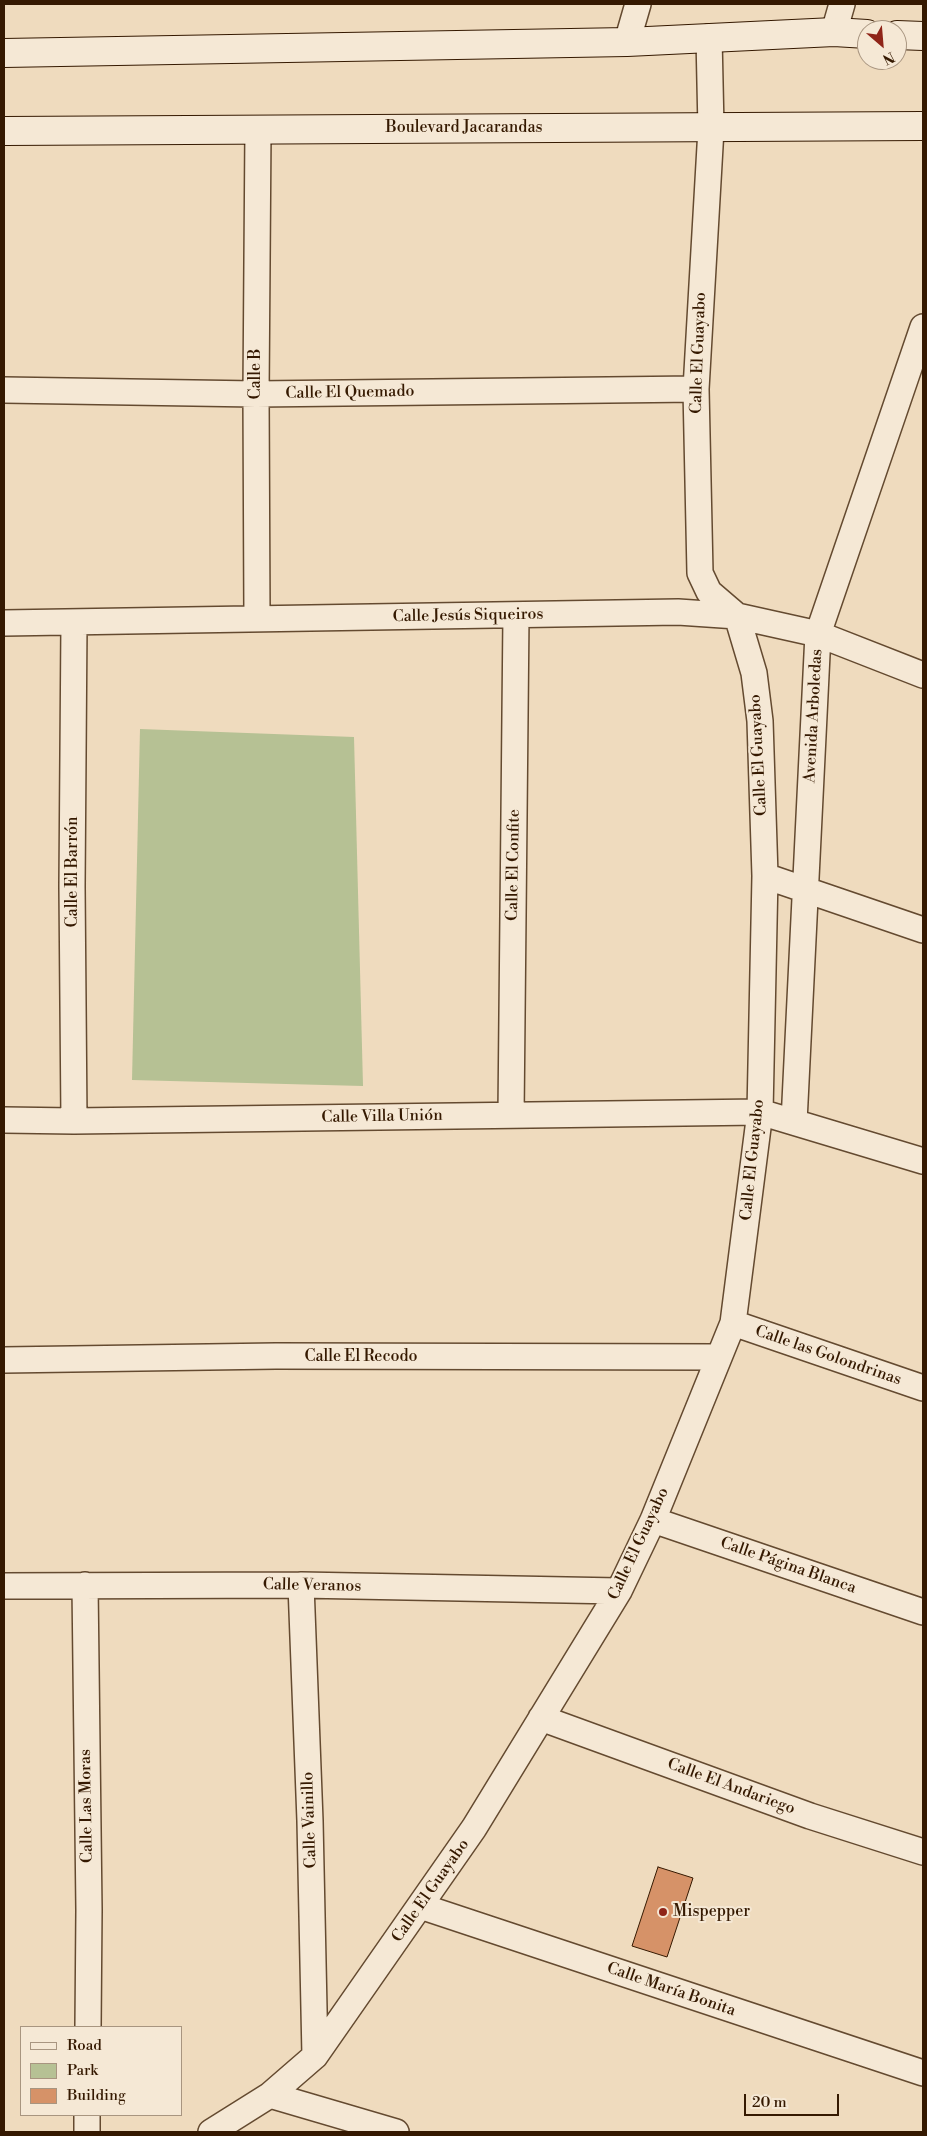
<!DOCTYPE html>
<meta charset="utf-8">
<style>
body{margin:0}
#map{position:relative;width:927px;height:2136px;overflow:hidden;background:#efdbbe;font-family:"Libre Bodoni",serif}
canvas{display:block}
.frame{position:absolute;inset:0;border:5px solid #351901;pointer-events:none}
.legend{position:absolute;left:20px;top:2026px;width:162px;height:90px;box-sizing:border-box;background:#f5e8d5;border:1px solid #a89580;margin:0;padding:6px 9px;list-style:none;font-size:15px;color:#351901}
.legend li{display:flex;align-items:center;gap:10px;height:25px}
.legend b{width:25px;border:1px solid #a89580}
.north{position:absolute;left:857px;top:20px;width:50px;height:50px;box-sizing:border-box;background:#f5e8d5;border:1px solid #a89580;border-radius:50%;rotate:153deg;font-size:14px;font-weight:700;line-height:20px;text-align:center;color:#351901}
.north::after{content:'';display:block;margin:auto;width:18px;height:22px;background:#8f2418;clip-path:polygon(50% 0,100% 100%,50% 72%,0 100%)}
.scale{position:absolute;left:744px;top:2094px;width:95px;height:22px;box-sizing:border-box;border:2px solid #351901;border-top:0;padding-left:6px;font-size:15px;line-height:18px;white-space:nowrap;color:#351901;-webkit-text-stroke:4px #f5e8d5;paint-order:stroke}
</style>
<div id="map">
<canvas width="927" height="2136"></canvas>
<div class="frame"></div>
<ul class="legend">
<li><b style="height:6px;background:#f5e8d5"></b>Road</li>
<li><b style="height:14px;background:#b6c194"></b>Park</li>
<li><b style="height:14px;background:#d69268"></b>Building</li>
</ul>
<div class="north">N</div>
<div class="scale">20 m</div>
</div>
<script>
const g = document.querySelector('canvas').getContext('2d');
g.lineJoin = 'round';
function fill(path, color) { g.fillStyle = color; g.fill(path, 'evenodd'); }
const shape = rows => new Path2D(rows.map(r => 'M' + r).join(''));
function trace(path, color, width, dash) { g.strokeStyle = color; g.lineWidth = width; g.lineCap = dash ? 'butt' : 'round'; g.setLineDash(dash || []); g.stroke(path); }
function write(font, color, halo, rows, align = 'center') {
  g.font = font + ' "Libre Bodoni",serif'; g.lineWidth = 4; g.setLineDash([]); g.textBaseline = 'middle'; g.strokeStyle = halo; g.fillStyle = color; for (const [text, x, y, turn = 0] of rows) {
    g.save(); g.translate(x, y); g.rotate((+turn || 0) * Math.PI / 180); g.textAlign = isNaN(turn) ? turn : align; if (halo) g.strokeText(text, 0, 0); g.fillText(text, 0, 0); g.restore();
  }
}
fill(shape([
 [140,729,354,737,363,1086,132,1080]
]), '#b6c194');
const building = shape([
 [658,1867,693,1878,667,1957,632,1946,658,1867]
]);
fill(building, '#d69268');
trace(building, '#351901', 1);
const minor = shape([
 [834,32,842,4],
 [627,42,638,4],
 [4,390,256,394,696,389],
 [257,619,256,394,258,129],
 [4,623,678,612,737,616,818,634,923,675],
 [765,876,923,930],
 [511,1115,516,615],
 [4,1120,74,1121,760,1112,923,1161],
 [74,1121,72,886,74,623],
 [794,1122,818,634,923,327],
 [733,1323,923,1388],
 [4,1360,276,1356,718,1357],
 [653,1520,923,1612],
 [85,1585,89,1910,88,2027],
 [301,1585,310,1821,315,2056],
 [4,1586,301,1585,619,1591],
 [541,1718,810,1816,923,1852],
 [420,1906,923,2073],
 [270,2095,396,2132],
 [87,2132,87,2115],
 [211,2132,270,2095,315,2056,474,1828,619,1591,653,1520,733,1323,760,1112,765,876,760,721,754,673,737,616,709,592,700,573,696,389,711,129,709,37]
]);
const secondary = shape([
 [897,35,923,36],
 [4,53,627,42,834,32,867,34],
 [4,131,923,126]
]);
trace(minor, '#644a30', 28);
trace(secondary, '#351901', 30);
trace(minor, '#f5e8d5', 25);
trace(secondary, '#f5e8d5', 28);
for (const [x, y, r, color] of [
 [663,1912,5,"#8f2418"]
]) { const dot = new Path2D(); dot.arc(x, y, r, 0, 2 * Math.PI); g.fillStyle = color; g.fill(dot); trace(dot, '#f5e8d5', 2); }
write('16px', '#351901', '#f5e8d5', [
 ["Boulevard Jacarandas",464,128],
 ["Calle El Guayabo",699,353,-88],
 ["Calle B",256,374,-90],
 ["Calle El Quemado",350,393,-1],
 ["Calle Jesús Siqueiros",468,616,-1],
 ["Avenida Arboledas",814,716,-87],
 ["Calle El Guayabo",759,755,-93],
 ["Calle El Confite",514,865,-89],
 ["Calle El Barrón",73,872,-90],
 ["Calle Villa Unión",382,1117,-1],
 ["Calle El Guayabo",753,1160,-84],
 ["Calle las Golondrinas",828,1356,19],
 ["Calle El Recodo",361,1357],
 ["Calle El Guayabo",639,1544,-65],
 ["Calle Página Blanca",788,1566,19],
 ["Calle Veranos",312,1586,1],
 ["Calle El Andariego",731,1787,20],
 ["Calle Las Moras",87,1806,-91],
 ["Calle Vainillo",310,1820,-92],
 ["Calle El Guayabo",431,1891,-55],
 ["Calle María Bonita",671,1990,19]
]);
write('16px', '#351901', '#f5e8d5', [
 ["Mispepper",673,1912]
], 'left');
</script>
